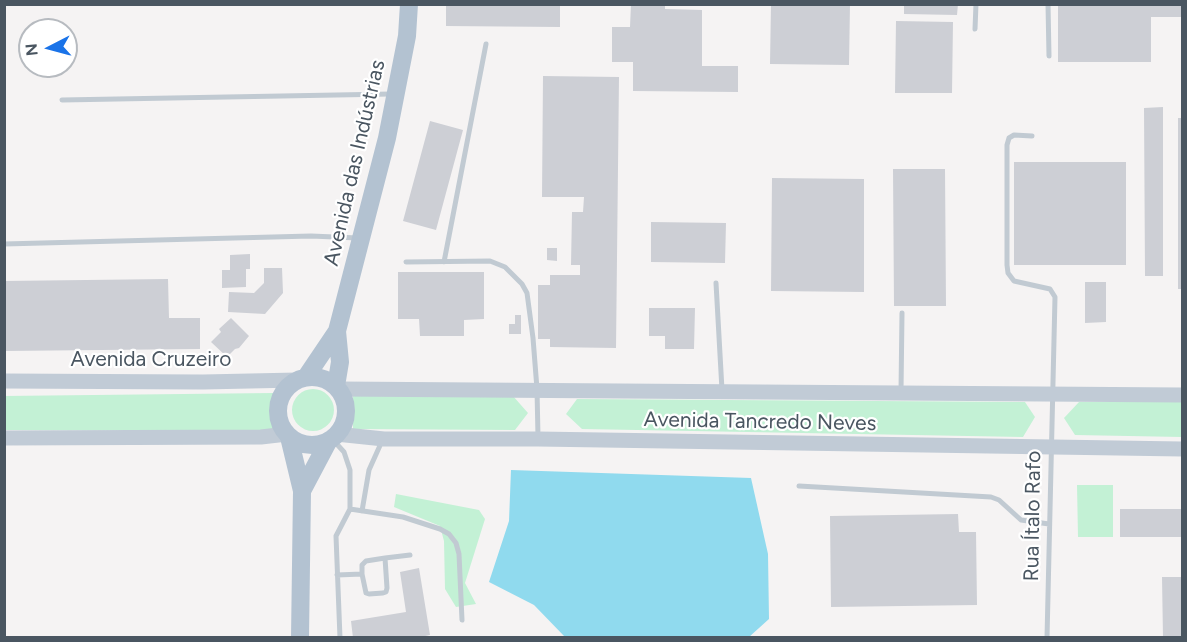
<!DOCTYPE html>
<meta charset="utf-8">
<style>
body{margin:0}
#map{position:relative;width:1187px;height:642px;overflow:hidden;background:#f5f3f3;font-family:Figtree,sans-serif}
canvas{display:block}
.frame{position:absolute;inset:0;border:6px solid #4a5661;pointer-events:none}
.north{position:absolute;left:18px;top:18px;width:60px;height:60px;box-sizing:border-box;background:#fff;border:2px solid #b7bbc0;border-radius:50%;rotate:264deg;font-size:16px;font-weight:700;line-height:24px;text-align:center;color:#4a5661}
.north::after{content:'';display:block;margin:auto;width:21px;height:27px;background:#1a73e8;clip-path:polygon(50% 0,100% 100%,50% 72%,0 100%)}
</style>
<div id="map">
<canvas width="1187" height="642"></canvas>
<div class="frame"></div>
<div class="north">N</div>
</div>
<script>
const g = document.querySelector('canvas').getContext('2d');
g.lineJoin = 'round';
function fill(path, color) { g.fillStyle = color; g.fill(path, 'evenodd'); }
const shape = rows => new Path2D(rows.map(r => 'M' + r).join(''));
function trace(path, color, width, dash) { g.strokeStyle = color; g.lineWidth = width; g.lineCap = dash ? 'butt' : 'round'; g.setLineDash(dash || []); g.stroke(path); }
function write(font, color, halo, rows, align = 'center') {
  g.font = font + ' Figtree,sans-serif'; g.lineWidth = 4.5; g.setLineDash([]); g.textBaseline = 'middle'; g.strokeStyle = halo; g.fillStyle = color; for (const [text, x, y, turn = 0] of rows) {
    g.save(); g.translate(x, y); g.rotate((+turn || 0) * Math.PI / 180); g.textAlign = isNaN(turn) ? turn : align; if (halo) g.strokeText(text, 0, 0); g.fillText(text, 0, 0); g.restore();
  }
}
fill(shape([
 '292 410a21 21 0 1 1 42 0a21 21 0 1 1-42 0Z',
 [273,393,273,431,5,430,4,396],
 [353,394,513,396,528,413,515,430,353,429],
 [577,399,1025,402,1035,417,1023,437,582,429,566,414],
 [1079,402,1182,402,1182,437,1075,435,1064,418],
 [1077,485,1113,485,1113,537,1078,537],
 [396,494,479,510,485,519,465,583,476,604,456,607,445,589,444,541,440,526,394,507]
]), '#c3f1d5');
fill(shape([
 [511,470,751,478,768,554,769,619,749,637,565,637,534,605,489,582,509,521]
]), '#90daee');
fill(shape([
 [446,4,560,4,560,27,446,26],
 [631,4,665,4,665,9,702,10,702,66,738,66,738,92,633,91,633,62,612,62,612,27,630,27],
 [771,4,850,4,849,65,770,64],
 [904,4,958,4,957,15,904,14],
 [1058,4,1182,4,1182,17,1151,17,1151,62,1058,62],
 [896,21,953,22,952,93,895,93],
 [543,76,619,77,616,348,550,347,550,339,538,339,538,285,550,285,550,275,580,275,580,265,571,265,572,212,583,212,584,197,542,197],
 [1163,107,1163,276,1145,276,1144,108],
 [1178,118,1182,118,1182,289,1178,289],
 [430,121,463,130,436,230,403,221],
 [1014,162,1126,162,1126,265,1014,265],
 [893,169,945,169,946,306,894,306],
 [772,178,864,179,864,292,771,291],
 [651,222,726,223,725,263,651,262],
 [547,248,557,248,557,261,547,260],
 [250,254,250,269,246,269,246,287,222,288,222,270,230,270,230,255],
 [264,268,282,268,283,293,265,314,228,312,229,292,254,293,264,283],
 [398,272,484,272,484,319,464,320,464,336,420,336,419,319,398,319],
 [168,279,169,318,200,318,200,349,4,351,4,281],
 [1085,282,1106,282,1106,322,1085,323],
 [649,308,695,308,694,349,665,349,665,336,649,336],
 [515,315,521,315,521,334,509,334,509,324,515,324],
 [231,318,249,336,239,348,235,349,227,357,211,342,221,332,219,329],
 [1120,509,1182,509,1182,537,1120,537],
 [958,514,959,532,976,532,977,605,831,607,830,516],
 [419,568,430,635,416,638,353,638,351,621,406,612,400,572],
 [1162,577,1182,577,1182,638,1163,638]
]), '#cdcfd5');
trace(shape([
 [1048,4,1049,56],
 [975,29,976,4],
 [62,100,391,94],
 [1032,136,1014,135,1009,138,1007,145,1007,265,1008,273,1014,281,1050,289,1055,297,1047,638],
 [4,244,311,236,358,238],
 [406,262,490,261,505,267,522,284,527,293,533,338,537,389,538,437],
 [444,262,486,44],
 [716,283,722,390],
 [901,391,902,313],
 [334,441,344,452,350,470,350,509,336,536,340,638],
 [799,486,991,497,999,500,1021,520,1049,524],
 [350,509,403,517,440,529,449,534,456,543,459,554,462,620],
 [362,511,369,470,382,441],
 [362,574,362,565,366,561,385,558],
 [337,575,362,574,366,593,369,594,383,593,386,592,387,588,385,558,410,555]
]), '#c1cad2', 5);
trace(shape([
 [4,381,203,382,297,380],
 [339,389,1182,395],
 [336,434,384,439,538,439,1182,449],
 [4,438,261,437,287,434]
]), '#c1cbd6', 15);
trace(shape([
 '278 411a34 34 0 1 1 68 0a34 34 0 1 1-68 0Z',
 [306,377,337,331],
 [336,386,340,362,337,331,387,138,407,36,409,4],
 [289,437,302,491,300,638],
 [302,491,329,440]
]), '#b3c2d1', 18);
write('21px', '#4a5661', '#fff', [
 ["Avenida das Indústrias",355,163,-77],
 ["Avenida Cruzeiro",151,360],
 ["Avenida Tancredo Neves",760,422,1],
 ["Rua Ítalo Rafo",1033,516,-89]
]);
</script>
